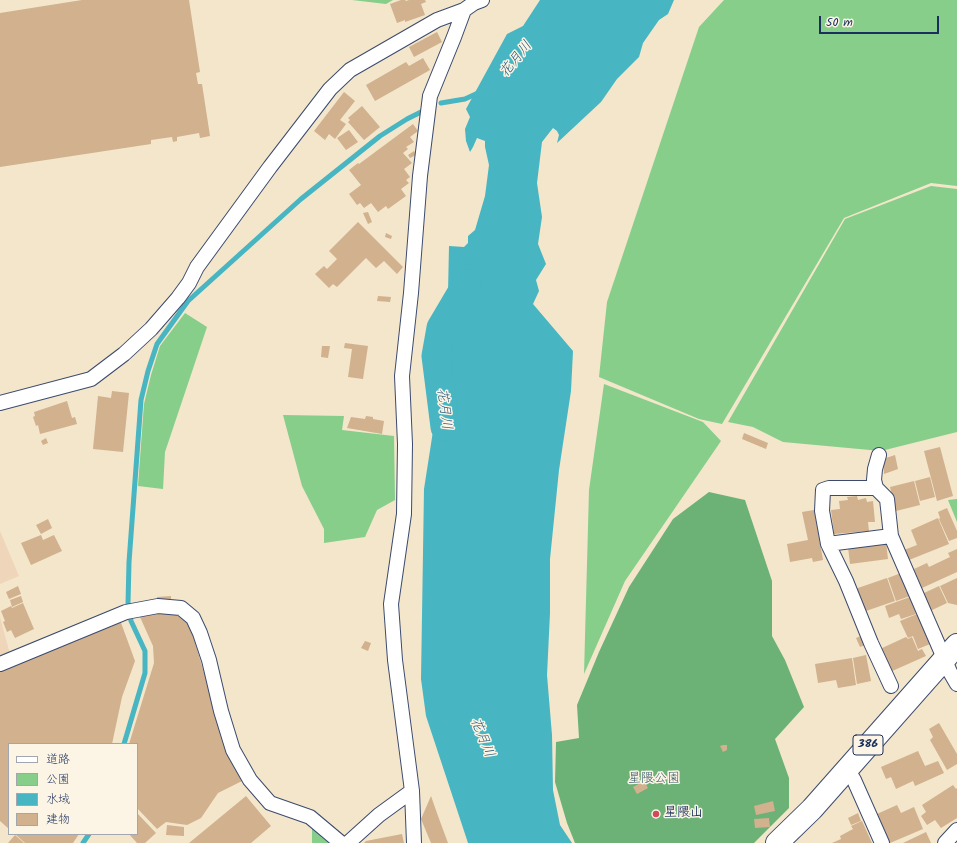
<!DOCTYPE html>
<meta charset="utf-8">
<style>
body{margin:0}
#map{position:relative;width:957px;height:843px;overflow:hidden;background:#f3e6ca;font-family:Kalam,"Klee One",sans-serif}
canvas{display:block}
.legend{position:absolute;left:8px;top:743px;width:130px;height:92px;box-sizing:border-box;background:#fcf5e5;border:1px solid #a2a6af;margin:0;padding:5px 7px;list-style:none;font-size:12px;color:#1b2f5e}
.legend li{display:flex;align-items:center;gap:8px;height:20px}
.legend b{width:20px;border:1px solid #a2a6af}
.scale{position:absolute;left:819px;top:16px;width:120px;height:18px;box-sizing:border-box;border:2px solid #1b2f5e;border-top:0;padding-left:5px;font-size:12px;line-height:14px;white-space:nowrap;color:#1b2f5e;-webkit-text-stroke:3px #fcf5e5;paint-order:stroke}
</style>
<div id="map">
<canvas width="957" height="843"></canvas>
<ul class="legend">
<li><b style="height:5px;background:#fff"></b>道路</li>
<li><b style="height:11px;background:#86ce8a"></b>公園</li>
<li><b style="height:11px;background:#47b5c2"></b>水域</li>
<li><b style="height:11px;background:#d1b18e"></b>建物</li>
</ul>
<div class="scale">50 m</div>
</div>
<script>
const g = document.querySelector('canvas').getContext('2d');
g.lineJoin = 'round';
function fill(path, color) { g.fillStyle = color; g.fill(path, 'evenodd'); }
const shape = rows => new Path2D(rows.map(r => 'M' + r).join(''));
function trace(path, color, width, dash) { g.strokeStyle = color; g.lineWidth = width; g.lineCap = dash ? 'butt' : 'round'; g.setLineDash(dash || []); g.stroke(path); }
function write(font, color, halo, rows, align = 'center') {
  g.font = font + ' Kalam,"Klee One",sans-serif'; g.lineWidth = 3; g.setLineDash([]); g.textBaseline = 'middle'; g.strokeStyle = halo; g.fillStyle = color; for (const [text, x, y, turn = 0] of rows) {
    g.save(); g.translate(x, y); g.rotate((+turn || 0) * Math.PI / 180); g.textAlign = isNaN(turn) ? turn : align; if (halo) g.strokeText(text, 0, 0); g.fillText(text, 0, 0); g.restore();
  }
}
fill(shape([
 [0,531,19,576,0,584],
 [0,617,10,654,0,657]
]), '#efd6bb');
fill(shape([
 [352,0,393,0,386,4],
 [724,0,957,0,957,186,931,183,844,218,722,424,699,419,599,377,607,302,699,27],
 [931,186,957,189,957,432,881,451,783,442,753,427,728,422,845,219],
 [185,313,207,327,165,452,163,489,138,486,144,404,151,375,160,346],
 [604,384,703,422,721,441,625,581,584,674,589,490],
 [283,415,344,416,342,430,394,436,395,500,377,510,365,537,324,543,324,529,302,486],
 [957,499,957,522,948,500],
 [312,826,333,843,312,843]
]), '#86ce8a');
fill(shape([
 [709,492,745,500,772,581,772,636,785,660,804,707,775,739,789,778,789,808,754,843,575,843,567,823,555,782,556,742,579,738,577,705,599,652,629,587,673,519]
]), '#6cb176');
fill(shape([
 [540,0,674,0,668,14,659,20,643,43,639,57,617,79,601,102,557,143,559,135,557,131,553,128,542,142,537,183,542,217,538,244,546,264,536,280,539,291,533,304,573,351,571,391,559,470,550,559,550,613,547,675,552,735,553,790,560,825,572,843,468,843,426,716,421,679,424,489,447,341,449,246,464,247,468,243,468,236,475,230,485,196,489,165,485,147,485,141,477,138,473,147,470,152,466,141,465,129,470,117,466,109,507,34,523,26]
]), '#47b5c2');
trace(shape([
 [441,103,465,99,478,93],
 [124,744,145,673,145,651,131,621,128,604,129,562,141,400,148,371,157,344,188,301,301,199,380,136,407,119,423,111],
 [83,843,89,834]
]), '#47b5c2', 5);
trace(shape([
 [445,427,436,356,441,328,467,284]
]), '#47b5c2', 29);
fill(shape([
 [82,0,189,0,200,72,196,73,198,84,202,84,210,136,200,138,199,133,177,137,177,141,173,142,172,137,151,140,151,144,0,167,0,13],
 [401,0,405,0,406,1,409,0,425,0,426,2,421,4,425,15,405,22,405,20,397,23,390,4],
 [437,32,442,42,414,57,409,47],
 [423,58,430,70,375,101,366,85,406,62,409,66],
 [344,92,355,101,340,120,346,124,335,139,329,134,325,140,314,131],
 [362,106,380,127,364,140,348,122,350,120,348,118],
 [413,124,418,131,410,137,414,142,406,147,408,149,403,153,412,163,404,169,410,177,406,180,409,183,401,189,406,196,388,209,386,206,378,212,371,203,364,208,360,203,357,205,349,194,361,185,349,170,358,163,359,164],
 [349,130,358,142,346,150,337,138],
 [414,151,416,155,410,158,408,155],
 [368,212,372,222,368,224,363,213],
 [358,222,403,267,397,274,384,261,376,268,366,258,337,287,333,284,329,288,315,274,324,266,327,269,337,259,329,251],
 [386,233,392,236,391,239,385,237],
 [378,296,391,297,390,302,377,301],
 [345,343,368,346,363,379,348,377,352,349,344,348],
 [322,346,330,346,328,358,321,357],
 [112,391,129,393,123,452,93,449,98,396,111,398],
 [67,401,72,418,75,417,77,424,40,434,38,425,36,426,33,417,35,416,34,412],
 [366,416,373,417,373,419,384,421,382,434,347,428,351,417,365,419],
 [744,433,768,443,766,449,742,439],
 [46,438,48,443,43,445,41,441],
 [940,447,953,496,937,501,924,451],
 [895,455,898,469,884,474,883,459],
 [930,477,935,497,920,501,915,481],
 [914,481,920,505,896,511,890,487],
 [857,496,858,500,866,498,867,502,873,501,875,522,868,522,869,531,834,534,831,510,840,509,839,501,848,500,847,497],
 [947,508,957,531,957,538,949,541,939,519,940,518,938,512],
 [814,510,823,560,813,562,812,558,790,562,787,544,808,540,802,512],
 [938,518,949,544,909,560,904,550,917,545,911,530],
 [48,519,52,528,41,534,36,525],
 [41,535,43,540,54,535,62,551,31,565,21,543],
 [886,542,888,559,850,564,848,547],
 [957,549,957,572,922,588,914,569,927,563,929,567,950,557,948,553],
 [901,573,910,596,896,601,888,578],
 [887,578,895,601,863,612,855,589],
 [957,578,957,605,948,603,940,586],
 [18,586,21,594,9,599,6,592],
 [939,586,947,603,930,611,922,594],
 [21,596,23,602,12,607,10,600],
 [171,596,171,601,157,601,157,597],
 [910,597,916,614,901,619,899,614,889,618,885,606],
 [23,603,34,629,15,638,11,630,7,632,3,622,5,621,1,611,11,606,12,608],
 [166,612,177,615,187,622,192,632,222,734,244,780,218,793,201,818,187,825,166,822,157,829,137,808,137,744,129,744,154,663,153,646,140,617,154,613],
 [917,614,930,644,918,649,913,636,908,638,900,621],
 [120,620,135,661,122,697,112,744,9,744,9,829,0,821,0,668],
 [861,636,865,645,860,647,856,638],
 [906,637,908,639,912,637,918,651,922,649,926,656,890,672,880,649],
 [365,641,371,643,368,651,361,648],
 [866,655,871,681,857,684,853,658],
 [852,658,856,685,838,688,836,680,818,683,815,664],
 [939,723,957,754,957,764,947,770,930,740,933,737,929,729],
 [723,745,727,745,727,750,723,752,720,746],
 [918,751,925,766,938,761,944,773,915,786,913,781,896,789,891,777,886,779,881,767],
 [644,781,648,788,637,794,633,787],
 [953,785,956,789,957,788,957,818,941,828,935,820,927,825,921,816,926,812,922,805],
 [246,796,271,826,251,843,189,843],
 [431,796,438,816,448,843,431,843,421,819],
 [773,801,775,811,756,815,754,806],
 [897,805,901,813,914,807,923,829,890,843,877,814],
 [137,813,156,833,145,843,137,843,129,834,137,834],
 [858,813,861,821,851,825,848,818],
 [769,818,770,827,755,828,754,819],
 [862,821,872,843,832,843,841,839,840,836,853,829,851,826],
 [167,825,184,827,184,836,166,835],
 [926,832,931,843,903,843],
 [15,834,79,834,73,843,25,843],
 [402,834,404,843,364,843,366,841],
 [15,835,24,843,8,843]
]), '#d1b18e');
const minor = shape([
 [0,403,91,379,124,354,151,329,178,298,189,283,197,267,270,167,330,89,350,70,437,20,464,10,474,3,482,0],
 [879,455,875,469,874,480,876,488,887,499,891,536,950,672,957,684],
 [876,488,829,488,823,490,822,511,828,544,846,581,871,643,891,686],
 [828,544,891,536],
 [0,664,126,612,158,606,181,608,193,618,200,633,209,660,221,711,233,750,250,780,270,803,310,817,341,843],
 [847,769,854,780,882,843],
 [348,843,379,815,412,791],
 [414,843,412,791,395,660,391,604,404,514,405,444,402,376,411,293,420,176,430,96,454,37,464,10],
 [945,843,957,830]
]);
const trunk = shape([
 [777,843,812,809,957,645]
]);
trace(minor, '#3b4a6e', 16);
trace(trunk, '#3b4a6e', 24);
trace(minor, '#fff', 14);
trace(trunk, '#fff', 22);
for (const [x, y, r, color] of [
 [656,814,4,"#d1495b"]
]) { const dot = new Path2D(); dot.arc(x, y, r, 0, 2 * Math.PI); g.fillStyle = color; g.fill(dot); trace(dot, '#fcf5e5', 1.5); }
for (const [x, y, w] of [
 [868,745,30]
]) { const box = new Path2D(); box.roundRect(x - w / 2, y - 10, w, 20, 3); g.fillStyle = '#fcf5e5'; g.fill(box); trace(box, '#1b2f5e', 1); }
write('bold 12px', '#1b2f5e', null, [
 ["386",868,745]
]);
write('13px', '#365769', '#fcf5e5', [
 ["星隈公園",654,780]
]);
write('bold 13px', '#1b2f5e', '#fcf5e5', [
 ["星隈山",664,814]
], 'left');
write('italic 14px', '#28577c', '#fcf5e5', [
 ["花月川",517,60,-51],
 ["花月川",443,409,83],
 ["花月川",481,738,68]
]);
</script>
